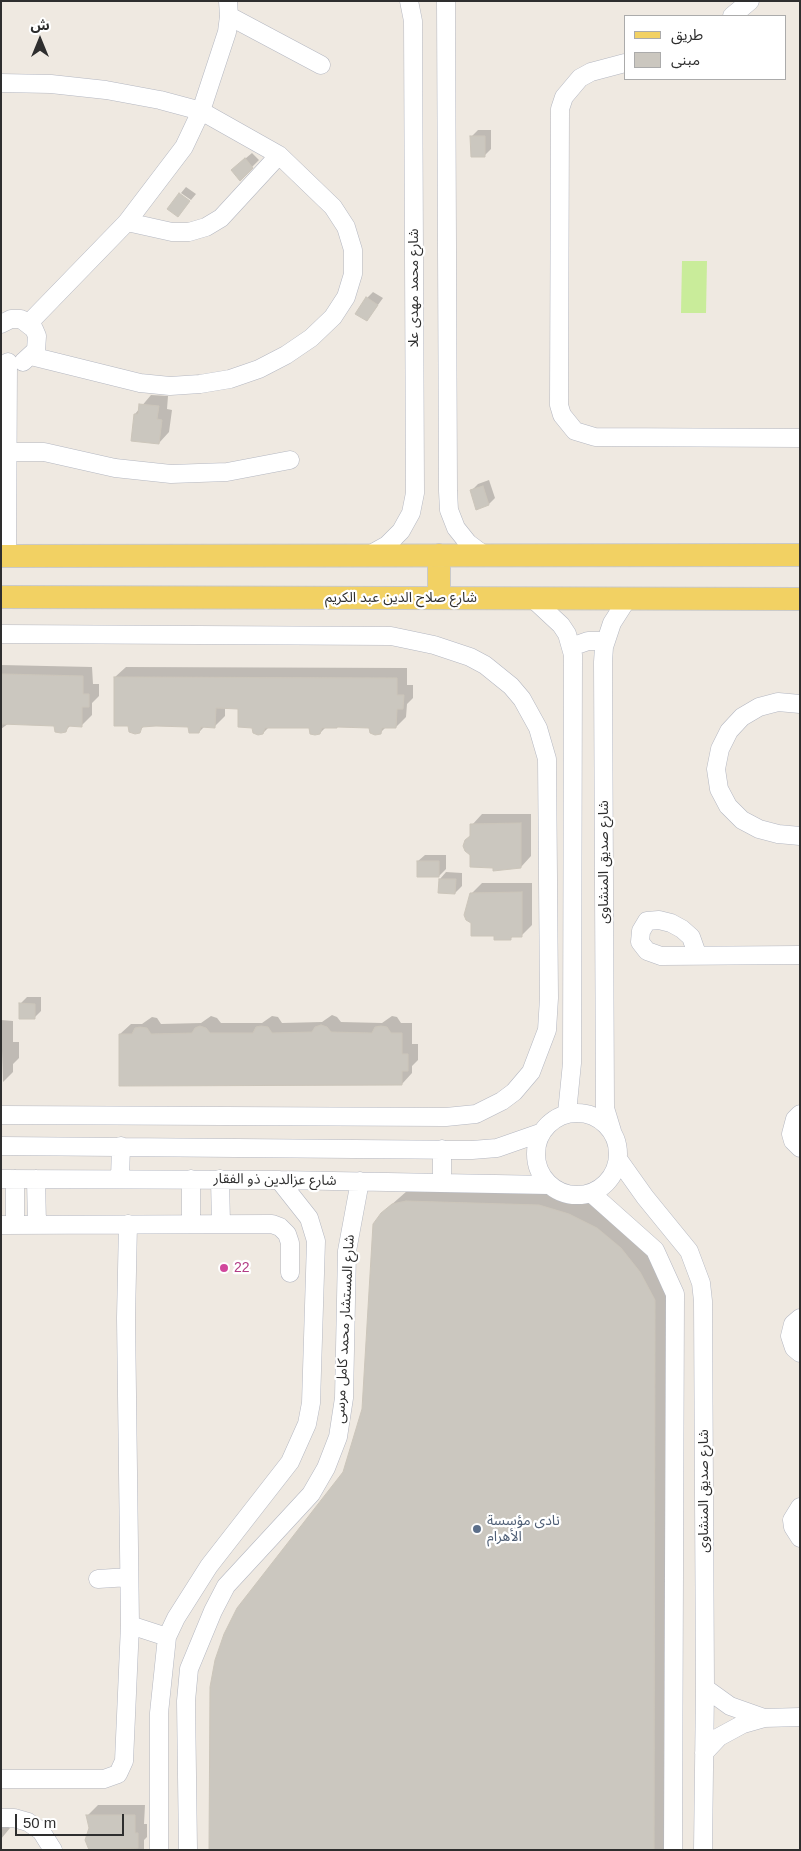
<!DOCTYPE html>
<meta charset="utf-8">
<style>
body{margin:0}
#map{position:relative;width:801px;height:1851px;overflow:hidden;background:#efe9e1;font-family:Arial,"Noto Sans Arabic",sans-serif}
canvas{display:block}
.frame{position:absolute;inset:0;border:2px solid #2e2e2e;pointer-events:none}
.legend{position:absolute;left:624px;top:15px;width:162px;height:65px;box-sizing:border-box;background:#fff;border:1px solid #ababab;margin:0;padding:6px 9px;list-style:none;font-size:15px;color:#2e2e2e}
.legend li{display:flex;align-items:center;gap:10px;height:25px}
.legend b{width:25px;border:1px solid #ababab}
.north{position:absolute;left:15px;top:15px;width:50px;height:50px;-webkit-text-stroke:4px #fff;paint-order:stroke;rotate:0deg;font-size:14px;font-weight:700;line-height:20px;text-align:center;color:#2e2e2e}
.north::after{content:'';display:block;margin:auto;width:18px;height:22px;background:#2e2e2e;clip-path:polygon(50% 0,100% 100%,50% 72%,0 100%)}
.scale{position:absolute;left:15px;top:1814px;width:109px;height:22px;box-sizing:border-box;border:2px solid #2e2e2e;border-top:0;padding-left:6px;font-size:15px;line-height:18px;white-space:nowrap;color:#2e2e2e;-webkit-text-stroke:4px #fff;paint-order:stroke}
</style>
<div id="map">
<canvas width="801" height="1851"></canvas>
<div class="frame"></div>
<ul class="legend">
<li><b style="height:6px;background:#f2d163"></b>طريق</li>
<li><b style="height:14px;background:#cbc7bf"></b>مبنى</li>
</ul>
<div class="north">ش</div>
<div class="scale">50 m</div>
</div>
<script>
const g = document.querySelector('canvas').getContext('2d');
g.lineJoin = 'round';
function fill(path, color) { g.fillStyle = color; g.fill(path, 'evenodd'); }
const shape = rows => new Path2D(rows.map(r => 'M' + r).join(''));
function trace(path, color, width, dash) { g.strokeStyle = color; g.lineWidth = width; g.lineCap = dash ? 'butt' : 'round'; g.setLineDash(dash || []); g.stroke(path); }
function write(font, color, halo, rows, align = 'center') {
  g.font = font + ' Arial,"Noto Sans Arabic",sans-serif'; g.lineWidth = 4.5; g.setLineDash([]); g.textBaseline = 'middle'; g.strokeStyle = halo; g.fillStyle = color; for (const [text, x, y, turn = 0] of rows) {
    g.save(); g.translate(x, y); g.rotate((+turn || 0) * Math.PI / 180); g.textAlign = isNaN(turn) ? turn : align; if (halo) g.strokeText(text, 0, 0); g.fillText(text, 0, 0); g.restore();
  }
}
fill(shape([
 [682,261,707,261,706,313,681,313]
]), '#c9ec9a');
fill(shape([
 [478,130,491,130,491,149,484,156,472,136],
 [252,153,259,160,240,179,239,164],
 [186,187,196,194,191,200,181,193],
 [373,292,383,298,367,320,367,298],
 [151,395,168,396,167,409,172,410,169,432,159,443,135,414],
 [489,480,495,498,489,504,471,491,478,484],
 [1,665,92,667,93,684,99,684,99,696,92,703,92,715,82,725,71,725,65,731,55,725,9,723,1,729],
 [126,667,407,668,407,685,413,685,413,698,407,704,406,717,396,727,386,727,380,733,370,726,326,727,320,733,310,726,269,727,263,733,253,726,239,708,225,707,225,716,215,726,205,726,199,732,189,726,145,725,139,731,115,677],
 [482,814,531,814,531,856,521,867,472,835,472,825],
 [425,855,446,855,446,869,439,876,418,861],
 [446,872,462,873,462,886,455,893,440,879],
 [482,883,532,883,532,925,522,935,514,935,511,938,471,894],
 [27,997,41,997,41,1011,34,1018,20,1004],
 [332,1015,337,1017,341,1022,382,1023,392,1016,397,1017,401,1023,412,1023,412,1044,418,1044,418,1060,412,1066,412,1073,402,1084,120,1034,131,1024,142,1024,152,1017,157,1018,161,1024,201,1023,211,1016,217,1018,221,1023,262,1023,272,1016,278,1017,282,1023,322,1022],
 [1,1020,13,1021,13,1042,19,1042,19,1058,13,1064,13,1072,3,1082],
 [407,1191,554,1192,583,1200,611,1215,634,1234,668,1285,668,1850,210,1850,344,1472,363,1409,382,1213],
 [98,1805,145,1805,144,1824,147,1824,147,1837,144,1840,144,1850,89,1850,90,1828,88,1815],
 [1,1823,10,1828,1,1839]
]), '#0003');
const building = shape([
 [470,136,485,136,485,157,471,157,470,136],
 [245,158,253,168,240,181,231,170,245,158],
 [179,193,190,201,178,217,167,209,179,193],
 [366,297,378,305,367,321,355,314,366,297],
 [139,404,159,406,157,419,162,420,159,444,131,441,134,414,138,414,139,404],
 [483,486,489,505,476,510,470,490,483,486],
 [1,674,83,676,83,694,89,694,89,707,82,707,82,727,68,726,66,732,61,733,55,732,54,726,1,724,1,674],
 [114,677,397,678,397,695,404,695,403,709,397,709,396,728,382,728,381,734,375,735,370,733,369,728,337,727,337,728,322,728,320,734,315,735,310,734,309,728,265,728,263,734,258,735,253,733,252,728,238,727,238,709,216,708,215,728,201,727,199,733,189,733,188,727,156,726,142,727,140,733,135,734,129,732,128,726,114,726,114,677],
 [521,823,521,868,493,871,493,868,470,867,470,855,465,851,463,846,465,840,470,836,470,824,521,823],
 [417,861,439,861,439,877,417,877,417,861],
 [439,879,456,879,455,894,438,893,439,879],
 [522,892,522,937,511,937,511,940,494,940,494,936,471,936,471,923,466,920,464,915,470,893,522,892],
 [19,1003,35,1004,35,1019,19,1019,19,1003],
 [321,1025,327,1027,331,1032,372,1033,375,1027,381,1026,387,1027,391,1033,402,1033,402,1054,408,1054,408,1071,402,1071,402,1085,119,1086,119,1034,132,1034,135,1028,140,1027,147,1028,151,1034,192,1033,195,1028,200,1026,206,1028,210,1033,253,1033,256,1027,261,1026,268,1027,272,1033,312,1032,315,1027,321,1025],
 [406,1201,539,1205,569,1214,597,1228,621,1248,640,1272,655,1300,654,1850,209,1850,210,1687,215,1660,224,1634,237,1608,343,1472,362,1409,373,1224,381,1213,392,1204,406,1201],
 [86,1815,135,1815,135,1833,138,1833,138,1848,89,1850,85,1840,89,1828,86,1815]
]);
fill(building, '#cbc7bf');
trace(building, '#cbc5ba', 1);
const minor = shape([
 [446,1,448,491,449,510,456,528,468,543,484,555],
 [229,16,321,65],
 [732,16,750,1],
 [625,63,591,72,580,78,564,97,560,109,559,405,562,415,575,431,595,437,800,438],
 [1,83,51,84,106,90,160,100,201,111,279,155,333,207,346,227,353,250,353,274,346,297,333,317,311,338,286,355,259,369,230,379,200,384,170,386,140,383,31,356],
 [127,222,172,232,189,232,206,227,221,218,279,155],
 [29,323,127,222,184,147,201,111,227,32,229,16,228,1],
 [1,324,11,319,21,319,34,329,37,336,36,350,23,362],
 [1,452,44,452,115,468,171,474,227,472,290,460],
 [369,555,387,545,401,531,411,513,415,493,413,21,409,1],
 [7,556,8,362],
 [532,598,561,625,567,634,573,655,572,1063,567,1113],
 [1,634,391,636,434,645,470,657,485,665,511,686,522,699,538,728,547,759,549,998,547,1030,531,1072,514,1092,502,1101,476,1114,446,1117,1,1115],
 [571,647,588,641,606,641],
 [800,704,778,702,759,707,742,717,729,731,720,749,716,769,719,789,728,806,742,820,759,829,778,834,800,836],
 [697,954,691,937,682,929,671,923,659,920,647,921,641,931,640,942,647,951,661,956,800,955],
 '536 1154a41 41 0 1 1 82 0a41 41 0 1 1-82 0Z',
 [800,1114,795,1119,791,1134,793,1141,800,1148],
 [612,1131,605,1108,603,662,604,647,612,623,628,598],
 [1,1146,472,1150,497,1148,540,1133],
 [442,1149,442,1183],
 [618,1159,645,1197,689,1251,701,1283,703,1301,705,1688,703,1850],
 [1,1179,279,1180,549,1185],
 [15,1179,15,1225],
 [36,1179,37,1225],
 [120,1179,121,1146],
 [191,1179,191,1224],
 [220,1179,221,1224],
 [591,1193,655,1250,675,1294,673,1850],
 [1,1225,272,1224,280,1227,287,1234,290,1243,290,1273],
 [800,1318,793,1324,790,1336,794,1348,800,1353],
 [800,1507,792,1520,793,1527,800,1538],
 [98,1579,129,1577],
 [130,1625,167,1637],
 [705,1688,730,1706,764,1718],
 [704,1753,719,1737,743,1724,764,1718,800,1717],
 [1,1779,104,1779,118,1774,124,1761,130,1625,126,1318,128,1224],
 [1,1818,14,1818,28,1822,41,1831,53,1850],
 [159,1850,159,1713,167,1637,176,1618,209,1566,290,1462,307,1424,311,1403,316,1241,309,1218,279,1180],
 [188,1850,186,1701,189,1669,213,1611,226,1586,311,1494,326,1468,338,1437,344,1398,347,1251,360,1181]
]);
const major = shape([
 [439,555,439,598],
 [1,556,800,555],
 [1,597,800,599]
]);
trace(minor, '#b4b7c1', 19);
trace(major, '#c9c9c9', 24);
trace(minor, '#fff', 18);
trace(major, '#f2d163', 22);
for (const [x, y, r, color] of [
 [224,1268,5,"#d1479c"],
 [477,1529,5,"#5c6f8a"]
]) { const dot = new Path2D(); dot.arc(x, y, r, 0, 2 * Math.PI); g.fillStyle = color; g.fill(dot); trace(dot, '#fff', 2); }
write('14px', '#2e2e2e', '#fff', [
 ["شارع محمد مهدى علا",414,288,-90],
 ["شارع صلاح الدين عبد الكريم",401,598],
 ["شارع صديق المنشاوى",604,862,-90],
 ["شارع عزالدين ذو الفقار",275,1180,1],
 ["شارع المستشار محمد كامل مرسى",345,1329,-87],
 ["شارع صديق المنشاوى",704,1491,-90]
]);
write('14px', '#b23c85', '#fff', [
 ["22",234,1268]
], 'left');
write('14px', '#4e5e75', '#fff', [
 ["نادى مؤسسة",487,1521],
 ["الأهرام",487,1537]
], 'left');
</script>
